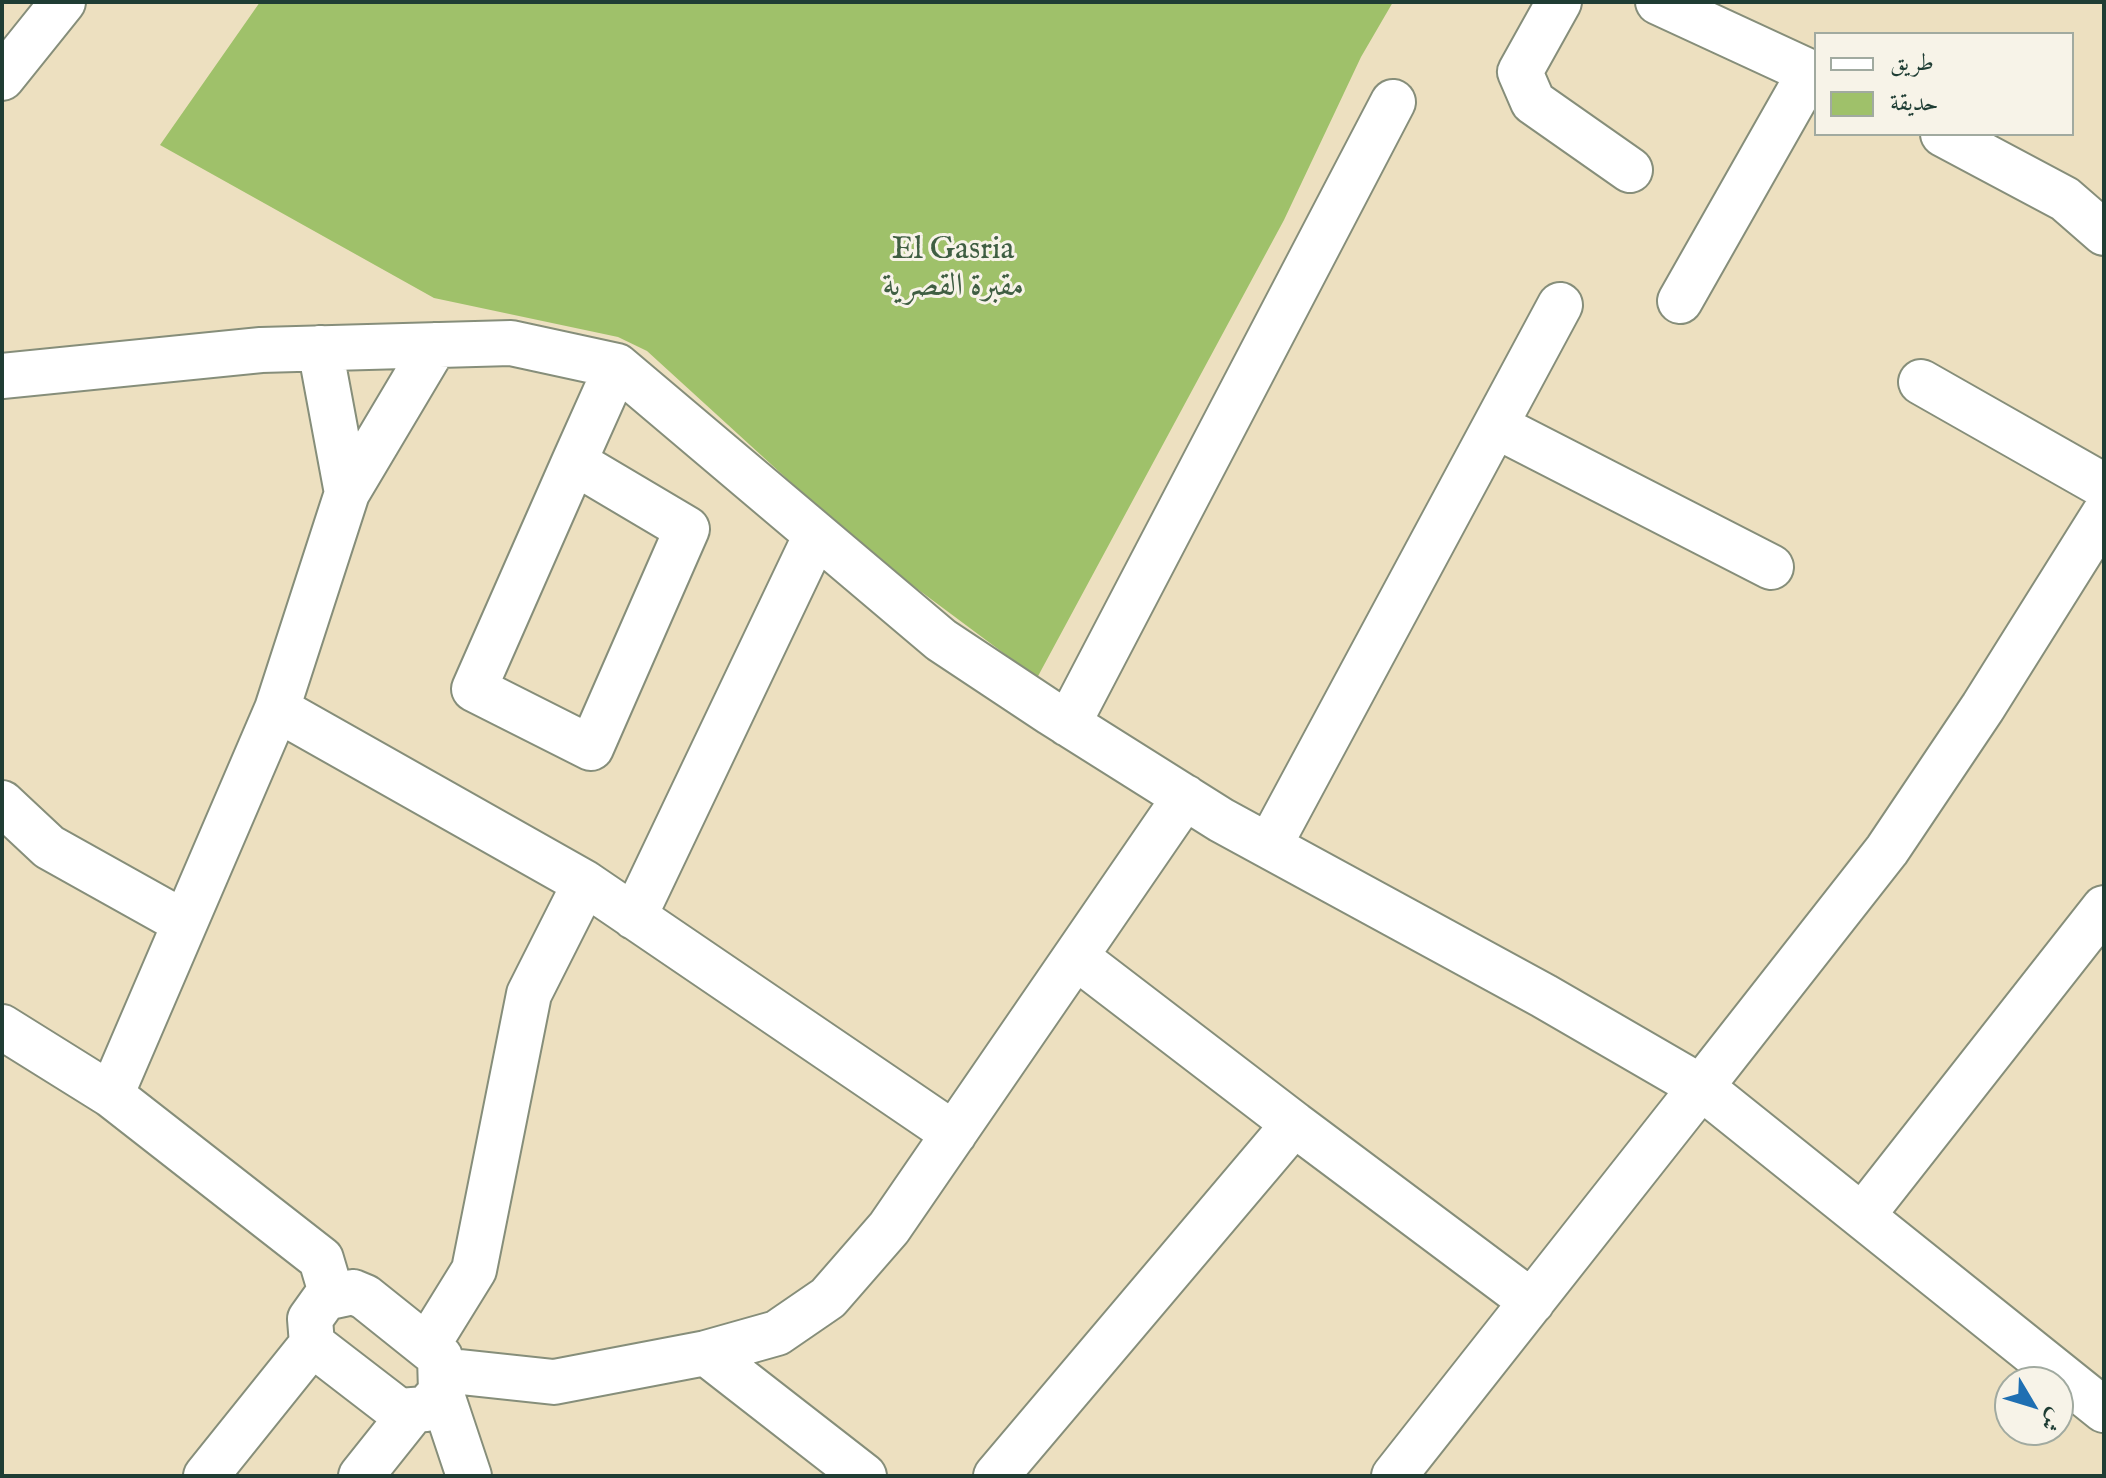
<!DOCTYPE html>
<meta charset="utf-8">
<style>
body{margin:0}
#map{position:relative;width:2106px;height:1478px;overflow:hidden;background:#ede0c0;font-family:"IM FELL English",Amiri,serif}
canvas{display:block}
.frame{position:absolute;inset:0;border:4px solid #1f3d34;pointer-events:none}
.legend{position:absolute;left:1814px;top:32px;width:260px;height:104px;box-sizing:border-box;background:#f7f3e8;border:2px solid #a1aaa0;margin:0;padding:10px 14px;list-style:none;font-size:24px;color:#1f3d34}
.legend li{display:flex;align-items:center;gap:16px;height:40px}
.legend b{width:40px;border:2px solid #a1aaa0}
.north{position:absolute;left:1994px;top:1366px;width:80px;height:80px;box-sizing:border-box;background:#f7f3e8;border:2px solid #a1aaa0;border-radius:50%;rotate:128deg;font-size:22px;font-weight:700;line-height:32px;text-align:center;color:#1f3d34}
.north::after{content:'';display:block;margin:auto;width:28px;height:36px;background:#1f6fb2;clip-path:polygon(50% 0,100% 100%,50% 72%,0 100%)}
</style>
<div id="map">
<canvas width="2106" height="1478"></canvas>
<div class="frame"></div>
<ul class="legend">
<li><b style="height:10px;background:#fff"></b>طريق</li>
<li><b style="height:22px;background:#9fc16a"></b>حديقة</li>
</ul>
<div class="north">ش</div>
</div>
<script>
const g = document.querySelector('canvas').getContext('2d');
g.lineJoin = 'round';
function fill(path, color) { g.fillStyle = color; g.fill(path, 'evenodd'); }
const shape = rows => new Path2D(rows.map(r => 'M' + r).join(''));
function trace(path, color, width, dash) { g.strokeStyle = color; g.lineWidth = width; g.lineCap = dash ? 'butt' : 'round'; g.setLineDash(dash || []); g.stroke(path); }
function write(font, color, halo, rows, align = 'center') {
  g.font = font + ' "IM FELL English",Amiri,serif'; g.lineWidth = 6; g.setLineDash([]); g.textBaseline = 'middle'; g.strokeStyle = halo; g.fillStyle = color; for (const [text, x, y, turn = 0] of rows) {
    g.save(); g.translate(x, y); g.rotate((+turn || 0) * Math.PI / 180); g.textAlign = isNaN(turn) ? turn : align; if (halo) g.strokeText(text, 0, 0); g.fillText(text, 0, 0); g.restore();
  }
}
fill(shape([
 [260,2,1393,2,1361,57,1284,220,1037,678,865,550,647,351,618,337,434,298,160,145]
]), '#9fc16a');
const minor = shape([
 [1559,2,1520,72,1533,102,1630,170],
 [1658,2,1816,75],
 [2,78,63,2],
 [1943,134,2065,199,2104,233],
 [1680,301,1810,72],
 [320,348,347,493,435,345],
 [2,376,261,350,511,343,617,366,941,640,1051,713,1221,820,1544,996,1701,1087,1887,850,1983,707,2104,514],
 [1921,382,2104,486],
 [1496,426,1771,567],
 [574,462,687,529,591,748,474,689,574,462,617,366],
 [277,709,347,493],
 [1068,724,1393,102],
 [2,803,49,847,185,923],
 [1269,846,1560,305],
 [585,883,954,1134],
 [634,917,816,535],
 [1076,957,1294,1124],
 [2,1027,111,1095,321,1259,332,1296],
 [111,1095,277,709,585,883,529,994,474,1270,427,1346],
 [1862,1216,2104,908],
 [353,1292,365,1297,440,1357,441,1392,426,1409,399,1411,312,1344,310,1319,325,1298,353,1292],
 [706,1353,864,1476],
 [442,1370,554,1382,706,1353,777,1333,828,1298,889,1228,1185,797],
 [441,1392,469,1476],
 [206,1476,312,1344],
 [361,1476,412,1412],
 [996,1476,1294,1124,1532,1302],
 [1394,1476,1701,1087,2104,1410]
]);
trace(minor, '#868e7a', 48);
trace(minor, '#fff', 44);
write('32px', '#3f5e42', '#f7f3e8', [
 ["El Gasria",953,251],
 ["مقبرة القصرية",953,288]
]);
</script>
